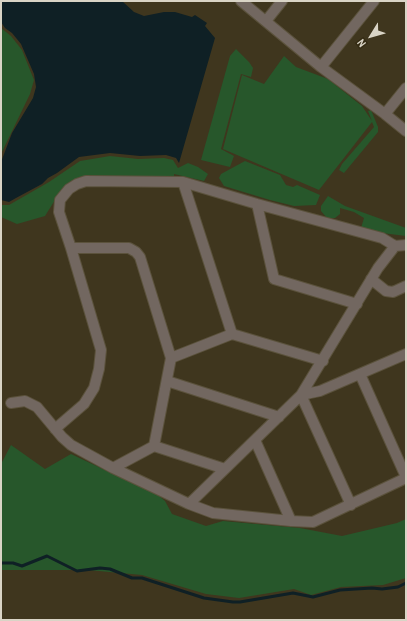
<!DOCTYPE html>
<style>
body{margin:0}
#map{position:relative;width:407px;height:621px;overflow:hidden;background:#3f361e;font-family:"Archivo Narrow",sans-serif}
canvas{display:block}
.frame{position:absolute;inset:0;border:2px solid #d9d4c6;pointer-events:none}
.north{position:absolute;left:351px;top:16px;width:40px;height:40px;-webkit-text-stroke:3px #352c14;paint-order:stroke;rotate:233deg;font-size:11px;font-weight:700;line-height:16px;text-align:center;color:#d9d4c6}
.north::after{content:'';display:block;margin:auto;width:14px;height:18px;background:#d9d4c6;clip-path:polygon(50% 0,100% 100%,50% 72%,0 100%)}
</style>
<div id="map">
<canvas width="407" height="621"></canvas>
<div class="frame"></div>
<div class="north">N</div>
</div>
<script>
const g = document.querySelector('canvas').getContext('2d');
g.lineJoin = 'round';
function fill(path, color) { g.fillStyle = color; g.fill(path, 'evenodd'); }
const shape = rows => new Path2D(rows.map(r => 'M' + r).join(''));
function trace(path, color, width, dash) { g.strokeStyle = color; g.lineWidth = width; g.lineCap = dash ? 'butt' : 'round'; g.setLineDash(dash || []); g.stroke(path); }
fill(shape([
 [1,28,11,36,22,50,34,80,30,94,1,154],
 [236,49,249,62,253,68,251,77,241,74,221,149,234,156,230,167,201,160,230,56],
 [284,56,296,67,328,79,362,106,372,121,368,111,371,110,378,127,378,132,344,173,339,170,342,164,374,127,372,122,319,190,223,149,242,75,264,84],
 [110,156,138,159,164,158,173,160,178,168,188,163,198,167,208,174,204,181,174,174,174,178,127,176,82,176,70,182,60,192,45,216,17,224,1,217,1,205,9,205,49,182,80,161],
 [245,161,280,175,286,185,293,187,297,185,320,195,316,205,294,206,270,200,224,186,219,178,221,174],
 [328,196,345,206,406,228,406,236,382,233,361,228,364,218,354,212,340,208,340,214,335,218,327,218,321,211,321,206],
 [11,445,45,469,71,454,158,495,165,501,172,514,206,526,223,521,300,528,342,536,397,523,406,519,406,578,383,585,341,587,311,595,294,589,239,598,206,594,142,575,88,570,1,570,1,464]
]), '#27572b');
fill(shape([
 [1,1,122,1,134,12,144,16,164,12,175,12,192,17,195,15,207,23,205,26,215,38,179,163,176,158,166,155,140,156,110,153,79,157,57,173,48,178,42,184,16,198,9,202,1,200,1,162,12,133,33,98,36,87,34,74,21,44,12,33,5,28,1,22]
]), '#0f2025');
trace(shape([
 [1,563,13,563,22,566,47,556,77,571,100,568,110,569,132,578,142,578,204,598,233,602,240,602,293,593,313,597,340,590,372,588,382,589,398,587,406,583]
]), '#0f2025', 3);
const minor = shape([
 [241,1,321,67,385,114,406,131],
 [266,21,282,1],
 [321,67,374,1],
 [385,114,406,88],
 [183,182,232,334],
 [257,204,274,279,357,304],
 [71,248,129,248,136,252,140,257,171,358,154,446,113,468],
 [371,279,386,291,393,292,406,286],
 [171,358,232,334,323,361],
 [360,374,406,477],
 [167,381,279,417],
 [301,395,351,505],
 [301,395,320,391,406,354],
 [11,403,25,401,37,407,62,437,71,445,113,468,189,504,213,513,291,521,313,522,406,478],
 [55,429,84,404,94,388,99,369,101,350,71,248,59,212,60,200,69,189,77,184,86,181,183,182,257,204,382,238,395,246,406,245],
 [255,440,291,521],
 [154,446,225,469],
 [189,504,301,395,378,268,395,246]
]);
trace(minor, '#5b523c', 12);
trace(minor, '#726760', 10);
</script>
